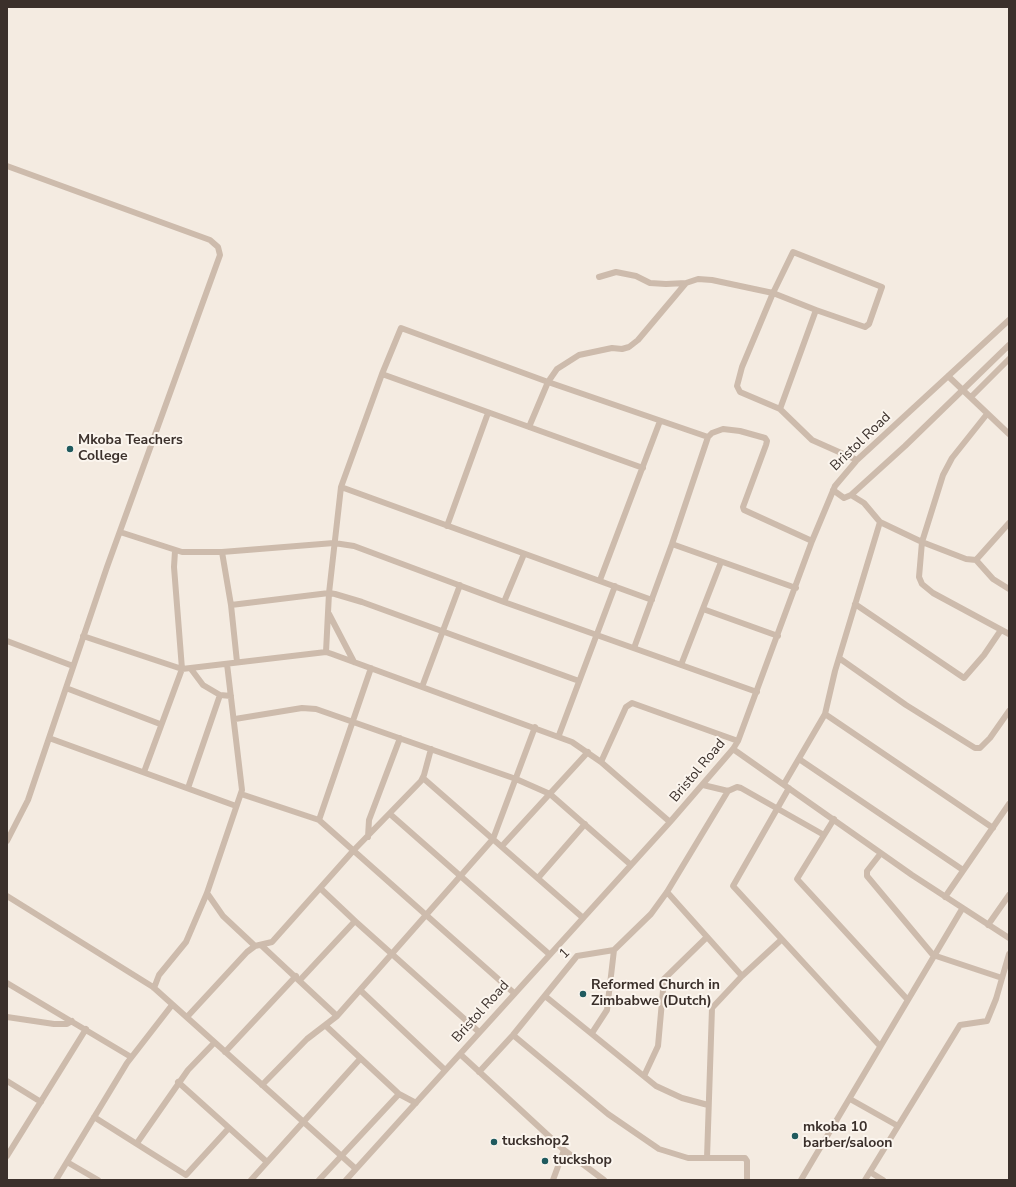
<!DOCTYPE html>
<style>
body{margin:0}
#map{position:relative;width:1016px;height:1187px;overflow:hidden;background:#f4ebe1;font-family:"Nunito Sans",sans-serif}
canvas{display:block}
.frame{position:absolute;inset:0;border:8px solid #3b302b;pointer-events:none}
</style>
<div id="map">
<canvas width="1016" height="1187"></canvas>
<div class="frame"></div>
</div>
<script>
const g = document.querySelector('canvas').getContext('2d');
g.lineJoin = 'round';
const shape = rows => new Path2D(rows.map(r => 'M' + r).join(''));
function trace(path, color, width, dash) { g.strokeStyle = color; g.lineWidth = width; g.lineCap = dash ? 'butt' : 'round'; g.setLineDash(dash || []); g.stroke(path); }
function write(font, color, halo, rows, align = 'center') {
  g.font = font + ' "Nunito Sans",sans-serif'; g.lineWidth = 4; g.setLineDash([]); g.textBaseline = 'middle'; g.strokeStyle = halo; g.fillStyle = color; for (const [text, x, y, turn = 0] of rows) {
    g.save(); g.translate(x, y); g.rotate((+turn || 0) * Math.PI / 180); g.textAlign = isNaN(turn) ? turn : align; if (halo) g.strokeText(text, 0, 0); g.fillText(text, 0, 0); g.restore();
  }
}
trace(shape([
 [7,166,210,240,218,247,220,255,107,567,28,800,7,841],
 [599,277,616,272,636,276,650,283,666,284,686,283],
 [816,310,865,327,869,324,882,287,793,252,773,293,742,367,737,386,740,392,780,409,812,440,857,460],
 [382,374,643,468],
 [948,376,1009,434],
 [971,397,1009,359],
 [987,414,952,458,943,475,922,542,919,577,922,584,933,593,1009,634],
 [529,427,548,382,557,369,579,355,612,348,622,349,629,347,638,340,686,283,698,279,712,280,773,293,816,310,780,409],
 [341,487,652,600],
 [833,490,844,498,851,495,905,446,1009,345],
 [851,495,864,503,880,522],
 [447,526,488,413],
 [120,532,182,552,222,552,334,543,354,546,504,602,757,692],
 [672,544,796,588],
 [222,552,231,605,237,662],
 [976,560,1009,523],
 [600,580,660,421],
 [504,602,524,554],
 [855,604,964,678,984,655,1001,630],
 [231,605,329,593,335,594,362,602,579,681],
 [703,609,778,636],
 [329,614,354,662],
 [83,636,182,669,326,652,332,654,572,742,601,762,670,822],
 [7,641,73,666],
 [634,648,672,544,708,437,712,433,723,429,740,431,765,438,767,441,766,445,743,507,744,510,812,541],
 [326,652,329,593,341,487,382,374,401,328,548,382,708,437],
 [839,658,906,705,975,748,980,748,990,738,1009,711],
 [681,665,721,562],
 [191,669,203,685,220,695,231,696],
 [422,687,460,585],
 [66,688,160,724],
 [825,714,993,828],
 [235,719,302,708,316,709,516,779,550,794,631,865],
 [559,735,615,586],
 [49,738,236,806],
 [733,749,912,875,1009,938],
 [799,759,963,870],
 [601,762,626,707,632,703,738,741],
 [144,772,182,669,174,567,175,551],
 [423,778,582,917],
 [784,784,825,714,835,671,880,522,922,542,966,559,976,560,993,579,1009,589],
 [703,785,728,791,737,787,741,788,824,835],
 [188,788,220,695],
 [789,788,733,886,880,1046],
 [241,794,319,820,514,993],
 [390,814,549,954],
 [834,819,797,879,907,999],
 [319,820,371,668],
 [368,837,369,820,400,738],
 [502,846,588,752],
 [881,853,867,871,867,876,933,955,1002,978],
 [538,878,585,824],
 [667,892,742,976],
 [207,893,223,916,255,946],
 [7,896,153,987,356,1169],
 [945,897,1009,804],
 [355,921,479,1032],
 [988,925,1009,895],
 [262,946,337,1016],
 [300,980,355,921,320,888],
 [7,983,131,1057],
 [154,988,159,975,186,942,207,893,242,790,227,664],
 [360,990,445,1070],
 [545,996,656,1086,682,1098,708,1105],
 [7,1017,54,1024,67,1024,72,1021],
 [187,1017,247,952,255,946,272,942,353,851,421,781,424,775,431,749],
 [326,1026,399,1094,416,1103],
 [592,1033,607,1010,614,950,651,914,667,892,728,791],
 [513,1035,608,1114,659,1149,688,1158,745,1158,747,1161,747,1180],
 [225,1052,296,976],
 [460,1054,564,1150,604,1180],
 [479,1072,513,1035,577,956,614,950],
 [644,1076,658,1046,664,979,707,937],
 [7,1081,41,1102],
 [178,1082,267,1162],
 [262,1085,307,1039,337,1016,493,839,535,727],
 [850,1099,898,1126],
 [94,1117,186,1175,228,1129],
 [137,1143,188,1070,214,1043],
 [7,1156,86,1029],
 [707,1158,712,1008,742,976,781,940],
 [67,1162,98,1180],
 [870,1172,883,1180],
 [56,1180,127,1063,172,1005],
 [251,1180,360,1059],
 [319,1180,399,1094],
 [346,1180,670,822,733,749,738,741,812,541,835,486,857,460,1009,320],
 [553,1180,564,1150],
 [801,1180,962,909],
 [865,1180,960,1025,987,1021,996,999,1009,954]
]), '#cdbbac', 6);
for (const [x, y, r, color] of [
 [70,449,4,"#1f5a5e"],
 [583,994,4,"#1f5a5e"],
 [795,1136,4,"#1f5a5e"],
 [494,1142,4,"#1f5a5e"],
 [545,1161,4,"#1f5a5e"]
]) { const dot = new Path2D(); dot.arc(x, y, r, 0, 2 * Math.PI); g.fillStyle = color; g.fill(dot); trace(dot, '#fbf5ee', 1.5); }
write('bold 14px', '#3b302b', '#fbf5ee', [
 ["Mkoba Teachers",78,441],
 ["College",78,457],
 ["Reformed Church in",591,986],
 ["Zimbabwe (Dutch)",591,1002],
 ["mkoba 10",803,1128],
 ["barber/saloon",803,1144],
 ["tuckshop2",502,1142],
 ["tuckshop",553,1161]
], 'left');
write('14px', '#3b302b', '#fbf5ee', [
 ["Bristol Road",861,442,-44],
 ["Bristol Road",698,771,-50],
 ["1",565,954,-45],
 ["Bristol Road",481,1012,-48]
]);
</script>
